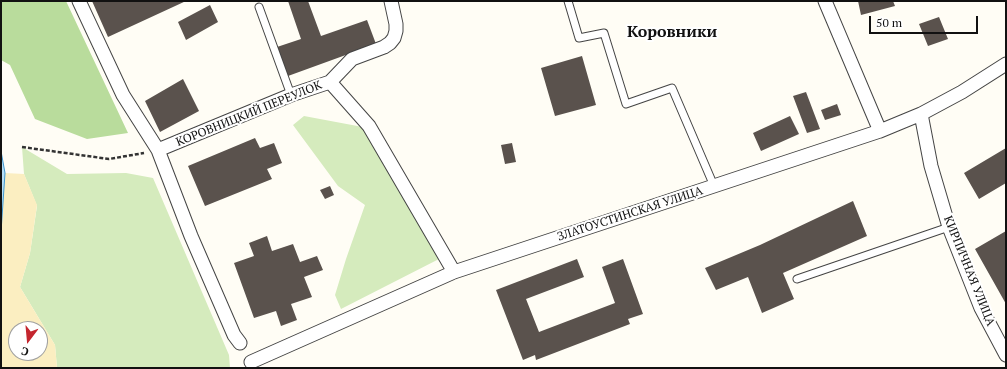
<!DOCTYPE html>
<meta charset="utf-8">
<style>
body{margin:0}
#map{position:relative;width:1007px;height:369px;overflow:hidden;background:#fffdf5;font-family:"PT Serif",serif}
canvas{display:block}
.frame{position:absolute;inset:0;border:2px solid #111;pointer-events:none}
.north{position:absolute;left:8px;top:321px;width:40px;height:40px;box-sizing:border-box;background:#fff;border:1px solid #a0a0a0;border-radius:50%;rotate:196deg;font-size:11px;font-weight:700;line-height:16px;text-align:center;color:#111}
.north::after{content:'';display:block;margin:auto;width:14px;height:18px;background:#c4262e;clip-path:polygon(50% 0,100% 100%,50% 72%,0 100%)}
.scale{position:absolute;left:869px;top:16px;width:109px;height:18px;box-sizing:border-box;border:2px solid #111;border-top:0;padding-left:5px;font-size:12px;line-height:14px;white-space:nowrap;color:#111;-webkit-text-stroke:3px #fff;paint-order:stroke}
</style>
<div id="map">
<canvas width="1007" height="369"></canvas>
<div class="frame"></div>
<div class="north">С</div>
<div class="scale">50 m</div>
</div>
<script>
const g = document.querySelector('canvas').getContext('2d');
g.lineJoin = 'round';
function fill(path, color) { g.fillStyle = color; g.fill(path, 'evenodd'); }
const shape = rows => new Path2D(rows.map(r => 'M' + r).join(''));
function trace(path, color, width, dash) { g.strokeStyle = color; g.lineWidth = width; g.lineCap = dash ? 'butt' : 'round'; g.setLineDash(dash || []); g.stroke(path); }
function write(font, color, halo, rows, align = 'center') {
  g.font = font + ' "PT Serif",serif'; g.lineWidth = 4; g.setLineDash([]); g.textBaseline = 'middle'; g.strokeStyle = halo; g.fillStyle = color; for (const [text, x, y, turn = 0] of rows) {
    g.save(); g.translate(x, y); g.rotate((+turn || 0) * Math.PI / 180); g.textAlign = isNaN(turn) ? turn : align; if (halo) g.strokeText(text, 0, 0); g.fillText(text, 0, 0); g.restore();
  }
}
fill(shape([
 [304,116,368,128,439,259,341,309,335,295,346,259,365,205,338,186,293,125],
 [22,147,67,174,126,173,153,178,229,355,230,368,57,368,55,345,20,287,30,253,37,206,24,174]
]), '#d5ebbd');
fill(shape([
 [1,1,66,1,128,133,87,139,35,119,10,65,1,60]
]), '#b9dc9c');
fill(shape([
 [5,173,24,174,37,205,30,253,20,287,55,345,57,368,1,368,1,232],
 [16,329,40,329,40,353,16,353]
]), '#fbeec1');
const water = shape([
 [1,151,5,173,1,232,1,151]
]);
fill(water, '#b9e0f7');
trace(water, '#3f96cf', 1);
fill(shape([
 [92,1,186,1,108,37],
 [288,1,308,1,321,36,367,20,376,44,288,76,277,47,301,39],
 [858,1,893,1,895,6,861,15],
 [210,5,218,22,186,40,178,22],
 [939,17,948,39,928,46,919,24],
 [582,56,596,105,555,116,541,68],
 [183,79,199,111,160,132,145,101],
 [806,92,820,129,807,133,793,96],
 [837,104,841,115,825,120,821,110],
 [790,116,799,134,761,151,753,133],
 [255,138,260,148,274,143,282,163,267,169,272,179,205,206,188,166],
 [512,143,516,162,505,164,501,145],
 [1006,148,1006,183,979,199,964,173],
 [330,186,334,195,325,199,320,190],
 [853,201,867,236,783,273,794,299,762,313,748,277,716,290,705,268,760,245],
 [1006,231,1006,304,975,249],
 [267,236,272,251,293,244,300,262,317,256,323,270,304,277,312,297,291,304,297,320,281,326,276,311,254,318,234,263,254,256,249,243],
 [577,259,584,277,526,299,539,332,615,303,602,267,623,259,643,314,628,319,630,324,536,360,535,355,523,360,496,290]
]), '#5a524d');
const service = shape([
 [568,1,579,38,604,33,626,104,672,88,714,186],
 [259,7,291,95],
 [797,279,949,227]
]);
const minor = shape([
 [79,1,123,95,158,150,191,236,234,335,240,343],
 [825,1,880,131],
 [330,82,352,59,384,47,390,43,394,38,396,31,396,24,391,1],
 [921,114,931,166,949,227,981,308,1006,355],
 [158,150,291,95,330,82,369,126,454,272],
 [251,362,454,272,880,131,921,114,962,92,1006,64]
]);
trace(service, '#444', 9);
trace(minor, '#444', 15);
trace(shape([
 [22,147,109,159,144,153]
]), '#333', 2.5, [4, 2]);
trace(service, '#fff', 7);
trace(minor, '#fff', 13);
write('12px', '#111', '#fff', [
 ["КОРОВНИЦКИЙ ПЕРЕУЛОК",249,114,-22],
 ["ЗЛАТОУСТИНСКАЯ УЛИЦА",630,214,-18],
 ["КИРПИЧНАЯ УЛИЦА",969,271,68]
]);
write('bold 16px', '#111', '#fff', [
 ["Коровники",672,32]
]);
</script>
